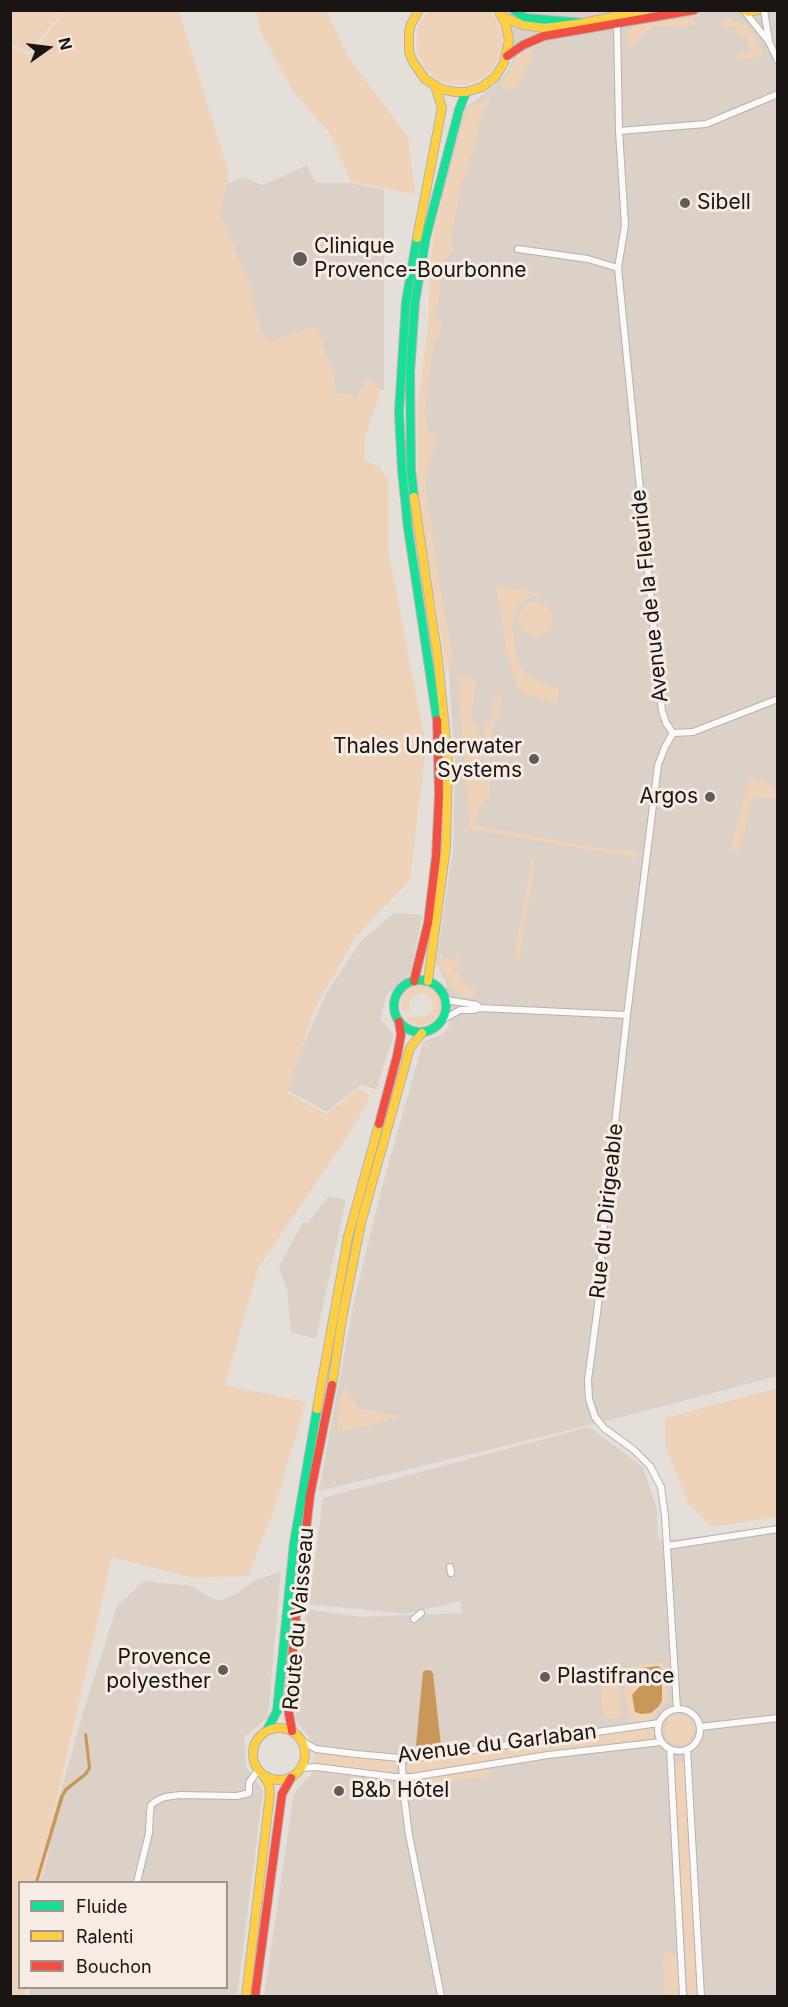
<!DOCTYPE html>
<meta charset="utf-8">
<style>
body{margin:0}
#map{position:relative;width:788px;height:2007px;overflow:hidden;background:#e5dfda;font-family:Inter,sans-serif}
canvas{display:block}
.frame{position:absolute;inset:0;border:12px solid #191512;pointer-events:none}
.legend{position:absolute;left:18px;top:1881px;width:210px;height:108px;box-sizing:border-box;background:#f6ece3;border:2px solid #9e968f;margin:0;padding:8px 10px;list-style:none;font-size:18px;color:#191512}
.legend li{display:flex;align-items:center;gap:12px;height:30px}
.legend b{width:30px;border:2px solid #9e968f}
.north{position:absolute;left:18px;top:18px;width:60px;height:60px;-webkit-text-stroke:4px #f6ece3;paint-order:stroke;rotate:76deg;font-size:16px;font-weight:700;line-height:24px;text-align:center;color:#191512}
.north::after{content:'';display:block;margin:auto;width:21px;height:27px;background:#191512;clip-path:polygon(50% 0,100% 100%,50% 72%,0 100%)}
</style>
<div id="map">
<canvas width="788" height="2007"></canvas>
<div class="frame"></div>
<ul class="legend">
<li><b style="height:8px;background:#16e098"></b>Fluide</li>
<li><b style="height:8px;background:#ffcf43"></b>Ralenti</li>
<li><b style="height:8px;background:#f24e42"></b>Bouchon</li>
</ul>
<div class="north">N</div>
</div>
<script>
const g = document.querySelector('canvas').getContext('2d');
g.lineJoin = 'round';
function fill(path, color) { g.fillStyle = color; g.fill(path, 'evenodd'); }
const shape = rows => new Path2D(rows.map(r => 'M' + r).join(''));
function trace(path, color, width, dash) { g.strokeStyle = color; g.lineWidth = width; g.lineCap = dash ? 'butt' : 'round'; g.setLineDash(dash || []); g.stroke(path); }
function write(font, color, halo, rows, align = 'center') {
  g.font = font + ' Inter,sans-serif'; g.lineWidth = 6; g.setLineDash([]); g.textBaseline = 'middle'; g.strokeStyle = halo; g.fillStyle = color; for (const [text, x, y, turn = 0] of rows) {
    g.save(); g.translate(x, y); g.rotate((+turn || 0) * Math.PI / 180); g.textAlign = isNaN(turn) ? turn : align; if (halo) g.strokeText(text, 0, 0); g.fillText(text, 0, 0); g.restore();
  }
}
fill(shape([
 [505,11,777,11,777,1376,610,1420,319,1491,354,1301,383,1184,423,1042,443,1034,449,1026,446,982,436,962,453,850,455,766,449,671,422,509,421,434,442,193,465,108,495,85,507,72,513,60],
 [307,165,315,183,350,183,384,190,384,390,360,389,357,405,258,353,242,317,215,189,243,177,263,185],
 [394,913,422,915,411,973,387,995,380,1019,394,1035,376,1090,362,1084,326,1112,284,1088,326,994,362,940],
 [328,1197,346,1199,316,1339,291,1332,287,1290,279,1267,302,1223,308,1223],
 [589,1427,643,1467,657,1509,658,1539,682,1539,777,1525,777,1996,264,1996,294,1793,314,1771,314,1744,295,1719,300,1653,307,1609,361,1617,462,1613,460,1601,406,1614,309,1604,323,1498],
 [281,1571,268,1717,244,1737,246,1767,263,1791,237,1996,29,1996,30,1988,226,1988,226,1882,42,1882,61,1791,82,1716,117,1606,144,1581,191,1586,213,1599,223,1600,238,1593,254,1581]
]), '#dcd1c6');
fill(shape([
 [11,10,64,10,64,11,29,52,11,44],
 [66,11,179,11,229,174,220,213,250,285,257,318,267,342,316,326,334,375,335,393,360,397,364,379,378,383,380,394,365,436,364,459,380,468,388,478,388,549,426,746,410,880,355,938,315,1008,287,1093,326,1114,359,1089,370,1096,353,1128,258,1269,225,1385,306,1402,273,1513,248,1576,193,1578,112,1557,50,1830,42,1882,20,1882,20,1988,26,1988,24,1996,10,1996,10,46,30,55],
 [257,11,327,11,347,55,408,137,415,194,351,182,330,134,293,91,260,31],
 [430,11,489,11,496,19,502,32,502,47,498,61,489,73,477,81,463,85,446,83,435,78,425,68,419,56,416,42,418,29,424,16],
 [694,17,695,25,657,27,649,29,632,47,627,48,627,34,635,26],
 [729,17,747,27,759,45,764,55,739,61,738,54,749,53,748,37,737,36,735,27,724,27,723,22],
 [533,49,528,65,516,88,500,89,518,55],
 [490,98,487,107,482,111,475,145,462,184,451,237,454,251,444,259,435,322,441,323,440,336,433,345,425,410,427,430,437,435,425,482,441,593,454,665,446,668,417,485,417,407,428,327,430,263,434,229,467,108],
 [496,585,542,594,524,600,520,603,513,616,512,626,516,655,522,670,536,680,559,689,557,704,519,692,506,648],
 '519 619a17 17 0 1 1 34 0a17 17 0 1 1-34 0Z',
 [458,676,476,680,471,723,477,725,476,732,481,733,477,766,483,769,483,772,491,778,488,799,490,800,483,801,478,810,475,825,597,848,637,852,636,858,470,829],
 [498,696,502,697,499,717,494,720,489,760,480,759,485,725,490,725,493,699],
 [750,776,777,788,777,798,772,796,768,798,754,795,739,852,730,851],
 [531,862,535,862,519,962,514,956],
 [441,953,444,959,451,960,459,957,460,963,454,969,468,987,474,988,473,997,468,997,455,991,451,986,440,965,439,956],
 [418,985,429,986,436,991,441,1002,440,1015,434,1021,425,1025,415,1025,404,1017,427,1016,433,1010,433,1004,427,995,422,993,411,998,409,1002,411,1012,401,1010,401,1002,404,993,412,986],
 [777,1388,777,1517,712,1527,688,1503,666,1447,665,1418],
 [344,1390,348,1390,359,1409,401,1416,366,1427,337,1431,340,1401],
 [664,1662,667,1701,648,1721,630,1724,624,1686,625,1683,632,1681,631,1667],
 [618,1685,622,1715,620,1717,604,1719,600,1687],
 '664 1730a15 15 0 1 1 30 0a15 15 0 1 1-30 0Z',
 [652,1727,655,1740,411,1773,407,1769,408,1764,411,1761],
 [323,1753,393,1761,396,1764,396,1771,391,1775,317,1764,313,1762,314,1754],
 [683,1761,685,1764,699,1996,688,1996,675,1767,678,1763],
 [489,1769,490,1777,449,1781,434,1797,414,1799,411,1798,408,1790,410,1784,419,1778],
 [665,1951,679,1959,680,1996,665,1996,663,1953]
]), '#eed3b9');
fill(shape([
 [658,1666,662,1669,662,1701,659,1706,651,1713,641,1714,635,1712,632,1695,640,1686,638,1671,641,1668],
 [426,1670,432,1671,433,1674,441,1745,439,1747,419,1749,416,1745,423,1672],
 [87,1733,91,1768,87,1775,68,1790,64,1796,38,1882,35,1882,60,1796,65,1788,83,1774,88,1768,84,1734]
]), '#ca975b');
const street = shape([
 [764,10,769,41],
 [745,12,769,42,778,61],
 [617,23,619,131,625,225,618,268],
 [619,131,706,124,778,94],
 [518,249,588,259,618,268,662,711,666,723,673,733],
 [673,733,665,747,658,765,627,1015,602,1241,598,1305,588,1380,589,1399,595,1417,604,1428,634,1450,650,1466,661,1487,665,1516,677,1709],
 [673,733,693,732,778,699],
 [480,1008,627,1015],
 [444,1019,460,1010,474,1010,480,1008,477,1005,446,1000],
 [667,1546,778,1529],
 [450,1567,451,1573],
 [414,1619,421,1613],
 '658 1730a21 21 0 1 1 42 0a21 21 0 1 1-42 0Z',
 [700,1727,778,1718],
 [302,1741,316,1749,356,1754,411,1759,659,1723],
 [670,1749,683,1996],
 [687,1749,701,1996],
 [402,1759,403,1789,409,1835,441,1996],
 [302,1768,316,1767,395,1777,412,1777,548,1755,661,1742],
 [137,1882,149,1833,150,1812,151,1805,156,1801,165,1797,180,1795,237,1796,249,1793,249,1783,258,1770]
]);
const fast = shape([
 [514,10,525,18,583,23],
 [417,238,406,302,399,412,402,470,408,528,437,720],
 [414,497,411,470,410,372,415,302,426,237,459,110,466,92],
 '394 1006a26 26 0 1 1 52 0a26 26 0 1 1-52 0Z',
 [267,1730,277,1711,294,1543,317,1409]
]);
const slow = shape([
 [419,10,411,24,409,32,409,52,413,62,425,79,441,89,455,92,466,92,482,87,495,77,504,63,509,40,506,25,498,10],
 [744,10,748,12,758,10],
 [503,17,523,25,544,28,583,23,645,10],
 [417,238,442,108,435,86],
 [414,497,438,659,448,760,446,847,428,981],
 [332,1385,342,1319,361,1223,410,1048,422,1033],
 [317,1409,348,1237,379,1124],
 '253 1754a26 26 0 1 1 52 0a26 26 0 1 1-52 0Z',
 [246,1996,270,1794,269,1785,263,1775]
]);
const jam = shape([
 [507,56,523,45,544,36,694,10],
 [414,981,428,923,436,857,439,794,437,720],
 [379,1124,397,1056,401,1035,399,1022],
 [292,1731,288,1708,296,1615,310,1495,332,1385],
 [255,1996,282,1794,291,1778]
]);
trace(street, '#b6b2af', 8);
trace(fast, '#b6b2af', 10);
trace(slow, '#b6b2af', 10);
trace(jam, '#b6b2af', 10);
trace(street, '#fbfaf9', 6);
trace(fast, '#16e098', 8);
trace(slow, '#ffcf43', 8);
trace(jam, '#f24e42', 8);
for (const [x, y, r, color] of [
 [685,203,6,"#605c58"],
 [300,259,8,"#605c58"],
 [534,759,6,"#605c58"],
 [710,797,6,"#605c58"],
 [223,1670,6,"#605c58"],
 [545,1677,6,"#605c58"],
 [339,1791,6,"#605c58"]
]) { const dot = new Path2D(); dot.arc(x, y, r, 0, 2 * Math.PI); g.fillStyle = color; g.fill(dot); trace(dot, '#f6ece3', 2); }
write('21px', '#191512', '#f6ece3', [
 ["Sibell",697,203],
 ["Clinique",314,247],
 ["Provence-Bourbonne",314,271],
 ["Thales Underwater",522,747,"right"],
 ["Systems",522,771,"right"],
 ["Argos",698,797,"right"],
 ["Provence",211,1658,"right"],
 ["polyesther",211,1682,"right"],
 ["Plastifrance",557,1677],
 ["B&b Hôtel",351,1791]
], 'left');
write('21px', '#191512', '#f6ece3', [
 ["Avenue de la Fleuride",650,596,-96],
 ["Rue du Dirigeable",607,1211,-84],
 ["Route du Vaisseau",299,1619,-85],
 ["Avenue du Garlaban",497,1744,-7]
]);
</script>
